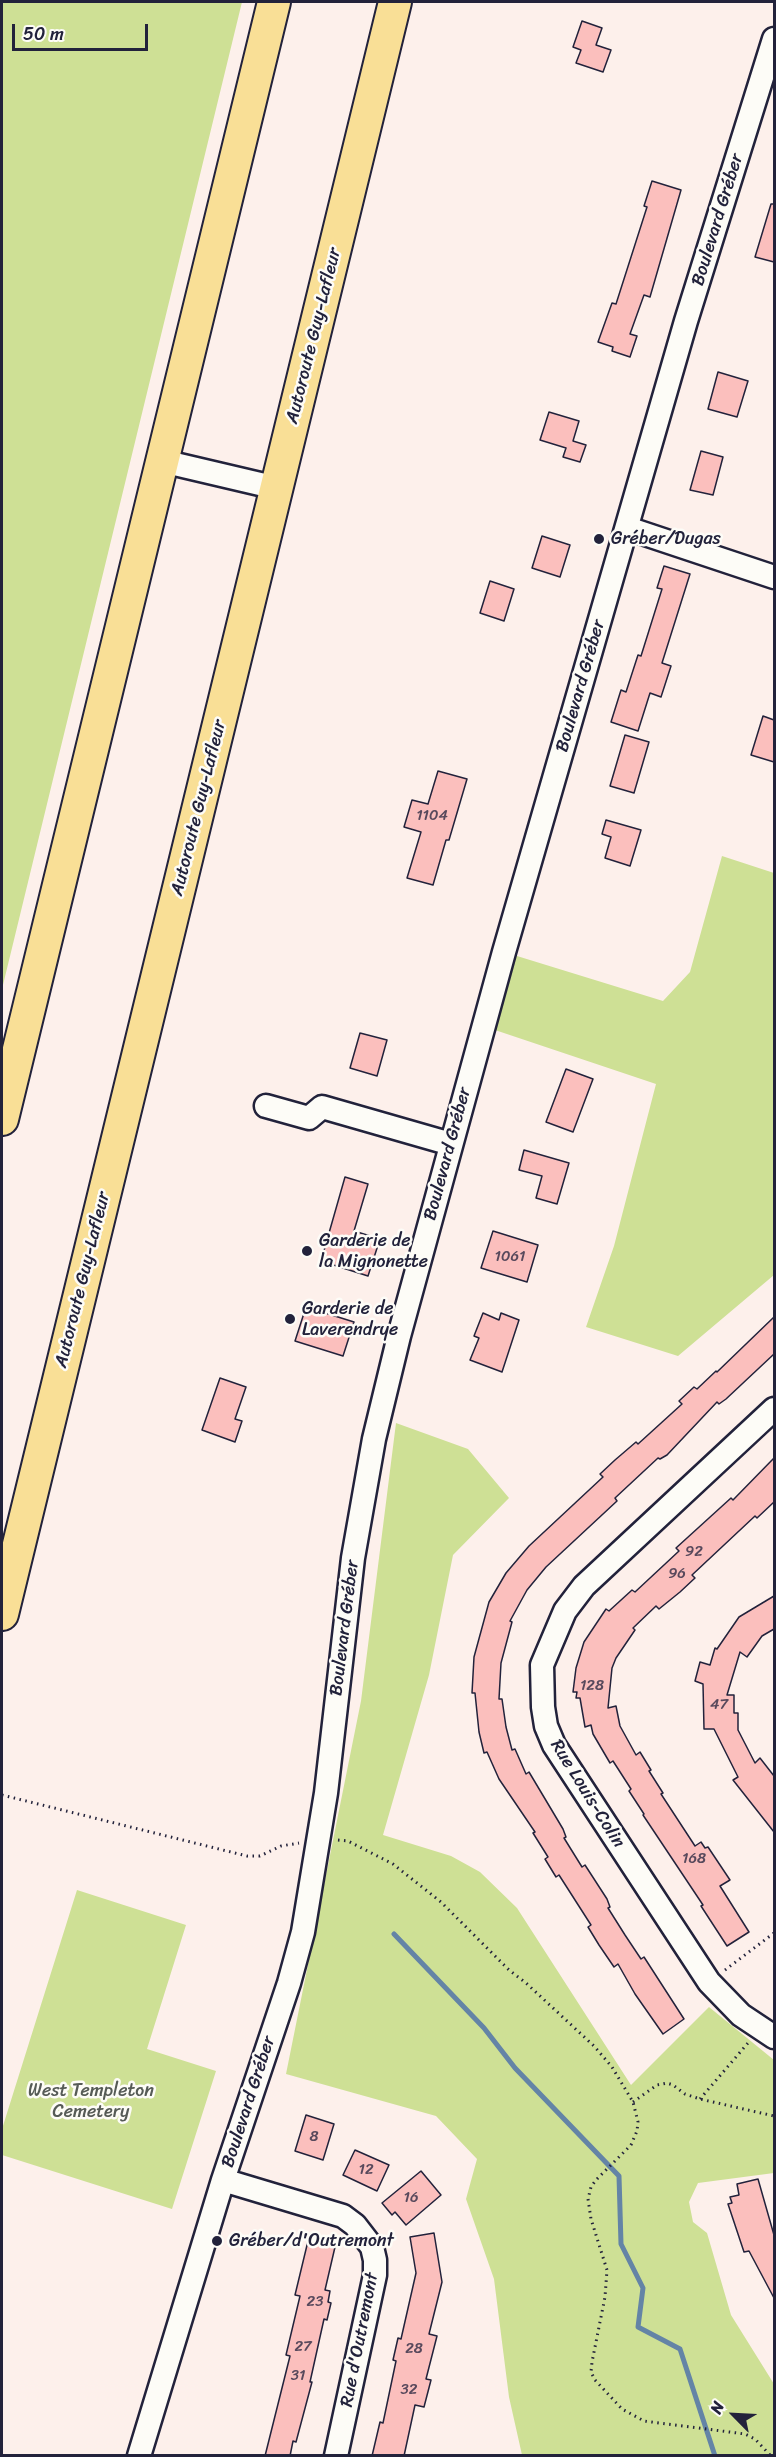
<!DOCTYPE html>
<meta charset="utf-8">
<style>
body{margin:0}
#map{position:relative;width:776px;height:2457px;overflow:hidden;background:#fdf0eb;font-family:Sriracha,sans-serif}
canvas{display:block}
.frame{position:absolute;inset:0;border:3px solid #22223b;pointer-events:none}
.north{position:absolute;left:704px;top:2385px;width:60px;height:60px;-webkit-text-stroke:4px #fdfcf7;paint-order:stroke;rotate:294deg;font-size:16px;font-weight:700;line-height:24px;text-align:center;color:#22223b}
.north::after{content:'';display:block;margin:auto;width:21px;height:27px;background:#22223b;clip-path:polygon(50% 0,100% 100%,50% 72%,0 100%)}
.scale{position:absolute;left:12px;top:24px;width:136px;height:27px;box-sizing:border-box;border:3px solid #22223b;border-top:0;padding-left:8px;font-size:18px;line-height:21px;white-space:nowrap;color:#22223b;-webkit-text-stroke:4px #fdfcf7;paint-order:stroke}
</style>
<div id="map">
<canvas width="776" height="2457"></canvas>
<div class="frame"></div>
<div class="north">N</div>
<div class="scale">50 m</div>
</div>
<script>
const g = document.querySelector('canvas').getContext('2d');
g.lineJoin = 'round';
function fill(path, color) { g.fillStyle = color; g.fill(path, 'evenodd'); }
const shape = rows => new Path2D(rows.map(r => 'M' + r).join(''));
function trace(path, color, width, dash) { g.strokeStyle = color; g.lineWidth = width; g.lineCap = dash ? 'butt' : 'round'; g.setLineDash(dash || []); g.stroke(path); }
function write(font, color, halo, rows, align = 'center') {
  g.font = font + ' Sriracha,sans-serif'; g.lineWidth = 5; g.setLineDash([]); g.textBaseline = 'middle'; g.strokeStyle = halo; g.fillStyle = color; for (const [text, x, y, turn = 0] of rows) {
    g.save(); g.translate(x, y); g.rotate((+turn || 0) * Math.PI / 180); g.textAlign = isNaN(turn) ? turn : align; if (halo) g.strokeText(text, 0, 0); g.fillText(text, 0, 0); g.restore();
  }
}
fill(shape([
 [2,2,242,2,2,989],
 [722,856,774,873,774,1275,678,1356,586,1327,614,1246,656,1084,483,1026,504,952,663,1001,690,972],
 [396,1423,468,1449,509,1498,453,1555,429,1675,383,1835,451,1856,480,1872,517,1908,631,2085,709,2007,774,2060,774,2173,698,2183,689,2202,693,2222,707,2233,731,2315,774,2384,774,2455,522,2455,509,2397,494,2279,466,2199,477,2159,436,2116,286,2074,361,1701],
 [77,1890,186,1925,147,2049,216,2071,172,2209,2,2155,2,2129]
]), '#cee095');
trace(shape([
 [394,1934,484,2028,515,2068,619,2176,621,2244,643,2288,638,2327,680,2349,715,2456]
]), '#6484a6', 5);
const building = shape([
 [582,21,602,28,596,45,611,50,603,72,576,63,581,50,573,47,582,21],
 [652,181,681,190,650,297,644,295,630,334,637,336,630,357,612,351,613,347,598,342,612,303,616,304,647,207,644,206,652,181],
 [771,204,774,204,774,262,755,257,771,204],
 [718,372,748,381,737,417,708,409,718,372],
 [549,412,579,421,573,441,586,445,580,462,563,457,566,448,540,440,549,412],
 [701,451,723,457,713,495,690,490,701,451],
 [542,536,570,545,560,577,532,568,542,536],
 [664,566,690,574,662,663,671,666,661,697,650,693,638,731,611,722,621,690,626,692,638,655,641,656,662,589,657,588,664,566],
 [490,581,514,589,504,621,480,613,490,581],
 [763,716,774,720,774,762,751,755,763,716],
 [625,735,649,742,634,793,610,786,625,735],
 [438,771,467,779,449,840,446,840,433,885,407,878,421,832,404,827,412,800,428,804,438,771],
 [606,820,641,830,630,866,605,858,611,837,602,834,606,820],
 [360,1033,387,1040,377,1076,350,1068,360,1033],
 [566,1069,593,1079,573,1132,546,1122,566,1069],
 [524,1150,569,1163,557,1204,536,1198,542,1176,519,1170,524,1150],
 [345,1177,368,1184,354,1231,380,1239,368,1276,321,1261,345,1177],
 [493,1231,538,1245,527,1282,481,1268,493,1231],
 [306,1307,354,1322,343,1356,295,1341,306,1307],
 [483,1313,499,1320,501,1313,519,1320,502,1372,470,1360,479,1338,474,1336,483,1313],
 [774,1317,774,1354,726,1399,719,1404,717,1402,667,1455,660,1459,658,1458,615,1498,617,1501,546,1567,527,1590,510,1621,512,1622,501,1663,499,1699,502,1699,506,1727,512,1750,515,1749,526,1774,529,1772,563,1829,566,1837,564,1838,582,1867,585,1865,607,1899,610,1907,608,1908,625,1935,641,1959,644,1957,684,2019,663,2034,635,1994,618,1964,614,1967,599,1945,588,1927,591,1925,559,1875,556,1877,545,1859,548,1857,533,1833,535,1832,499,1779,487,1752,484,1753,479,1732,475,1693,472,1693,474,1657,489,1602,506,1573,529,1546,603,1477,600,1474,615,1460,636,1442,638,1444,682,1404,679,1401,694,1387,697,1389,716,1371,717,1372,774,1317],
 [220,1378,246,1387,235,1419,242,1421,235,1442,202,1430,220,1378],
 [774,1458,774,1502,757,1518,755,1516,692,1575,695,1578,680,1592,659,1609,656,1606,633,1628,635,1630,616,1658,612,1668,608,1708,616,1706,620,1726,636,1755,640,1752,651,1770,649,1771,663,1793,661,1794,695,1846,701,1842,705,1848,708,1847,730,1880,720,1886,749,1932,727,1946,701,1906,703,1905,643,1815,644,1814,629,1791,631,1789,613,1761,610,1763,593,1734,591,1725,585,1727,580,1698,576,1698,577,1692,573,1692,576,1668,584,1642,606,1609,609,1611,632,1590,635,1592,679,1551,676,1548,731,1498,733,1500,774,1458],
 [774,1596,774,1629,762,1636,747,1657,740,1652,727,1695,734,1695,734,1713,738,1713,738,1730,755,1763,760,1758,774,1776,774,1832,733,1780,738,1777,714,1729,704,1729,703,1684,695,1681,700,1662,710,1665,715,1648,717,1649,739,1617,774,1596],
 [306,2115,334,2124,323,2160,295,2151,306,2115],
 [355,2150,389,2165,377,2191,343,2175,355,2150],
 [421,2171,441,2195,406,2225,395,2212,392,2215,382,2203,421,2171],
 [758,2179,774,2235,774,2298,749,2251,744,2252,728,2204,732,2203,730,2197,739,2195,737,2184,758,2179],
 [434,2233,442,2282,429,2334,437,2336,426,2379,431,2380,424,2407,415,2405,404,2456,372,2456,380,2422,383,2423,396,2361,393,2360,398,2338,401,2339,416,2273,410,2237,434,2233],
 [308,2241,335,2247,325,2290,330,2291,328,2302,331,2303,327,2320,324,2319,310,2382,312,2382,296,2442,293,2441,290,2456,265,2456,290,2356,286,2355,300,2296,295,2295,308,2241]
]);
fill(building, '#fbbfbd');
trace(building, '#22223b', 1.5);
const minor = shape([
 [162,461,277,488],
 [627,528,774,577],
 [266,1106,309,1118,322,1107,451,1144],
 [774,1409,584,1586,565,1611,542,1665,543,1707,546,1726,554,1745,709,1982,741,2015,774,2037],
 [223,2180,343,2216,355,2225,372,2247,375,2260,375,2275,336,2456],
 [139,2456,223,2180,289,1983,303,1932,326,1793,353,1558,374,1439,399,1336,504,952,686,321,774,39]
]);
const highway = shape([
 [2,1119,274,2],
 [2,1614,395,2]
]);
trace(minor, '#22223b', 27);
trace(highway, '#22223b', 36);
trace(shape([
 [2,1795,247,1856,260,1856,281,1846,299,1843],
 [338,1840,348,1841,393,1864,441,1902,509,1970,526,1983,594,2046,612,2067,633,2102,638,2122,637,2131,631,2145,596,2180,591,2187,588,2199,591,2219,607,2270,605,2297,592,2362,591,2372,595,2380,622,2409,644,2421,745,2434,755,2439,771,2456],
 [725,1970,774,1933],
 [700,2099,748,2043],
 [633,2102,657,2085,667,2083,673,2085,685,2094,700,2099,774,2116]
]), '#22223b', 3, [1.5, 4.5]);
trace(minor, '#fdfcf7', 22);
trace(highway, '#f9df96', 32);
for (const [x, y, r, color] of [
 [599,539,6,"#22223b"],
 [307,1251,6,"#22223b"],
 [290,1319,6,"#22223b"],
 [217,2241,6,"#22223b"]
]) { const dot = new Path2D(); dot.arc(x, y, r, 0, 2 * Math.PI); g.fillStyle = color; g.fill(dot); trace(dot, '#fdfcf7', 2); }
write('15px', '#58495c', null, [
 ["1104",432,816],
 ["1061",510,1257],
 ["92",694,1552],
 ["96",677,1574],
 ["128",592,1686],
 ["47",719,1705],
 ["168",694,1859],
 ["8",314,2137],
 ["12",366,2170],
 ["16",411,2198],
 ["23",315,2302],
 ["27",303,2347],
 ["28",414,2349],
 ["31",298,2376],
 ["32",409,2390]
]);
write('18px', '#22223b', '#fdfcf7', [
 ["Boulevard Gréber",718,220,-73],
 ["Autoroute Guy-Lafleur",314,336,-76],
 ["Boulevard Gréber",581,686,-74],
 ["Autoroute Guy-Lafleur",199,808,-76],
 ["Boulevard Gréber",448,1154,-75],
 ["Autoroute Guy-Lafleur",83,1280,-76],
 ["Boulevard Gréber",345,1628,-83],
 ["Rue Louis-Colin",587,1794,58],
 ["Boulevard Gréber",249,2102,-72],
 ["Rue d'Outremont",360,2340,-79]
]);
write('18px', '#22223b', '#fdfcf7', [
 ["Gréber/Dugas",611,539],
 ["Garderie de",319,1241],
 ["la Mignonette",319,1262],
 ["Garderie de",302,1309],
 ["Laverendrye",302,1330],
 ["Gréber/d'Outremont",229,2241]
], 'left');
write('18px', '#565b56', '#fdfcf7', [
 ["West Templeton",91,2091],
 ["Cemetery",91,2112]
]);
</script>
